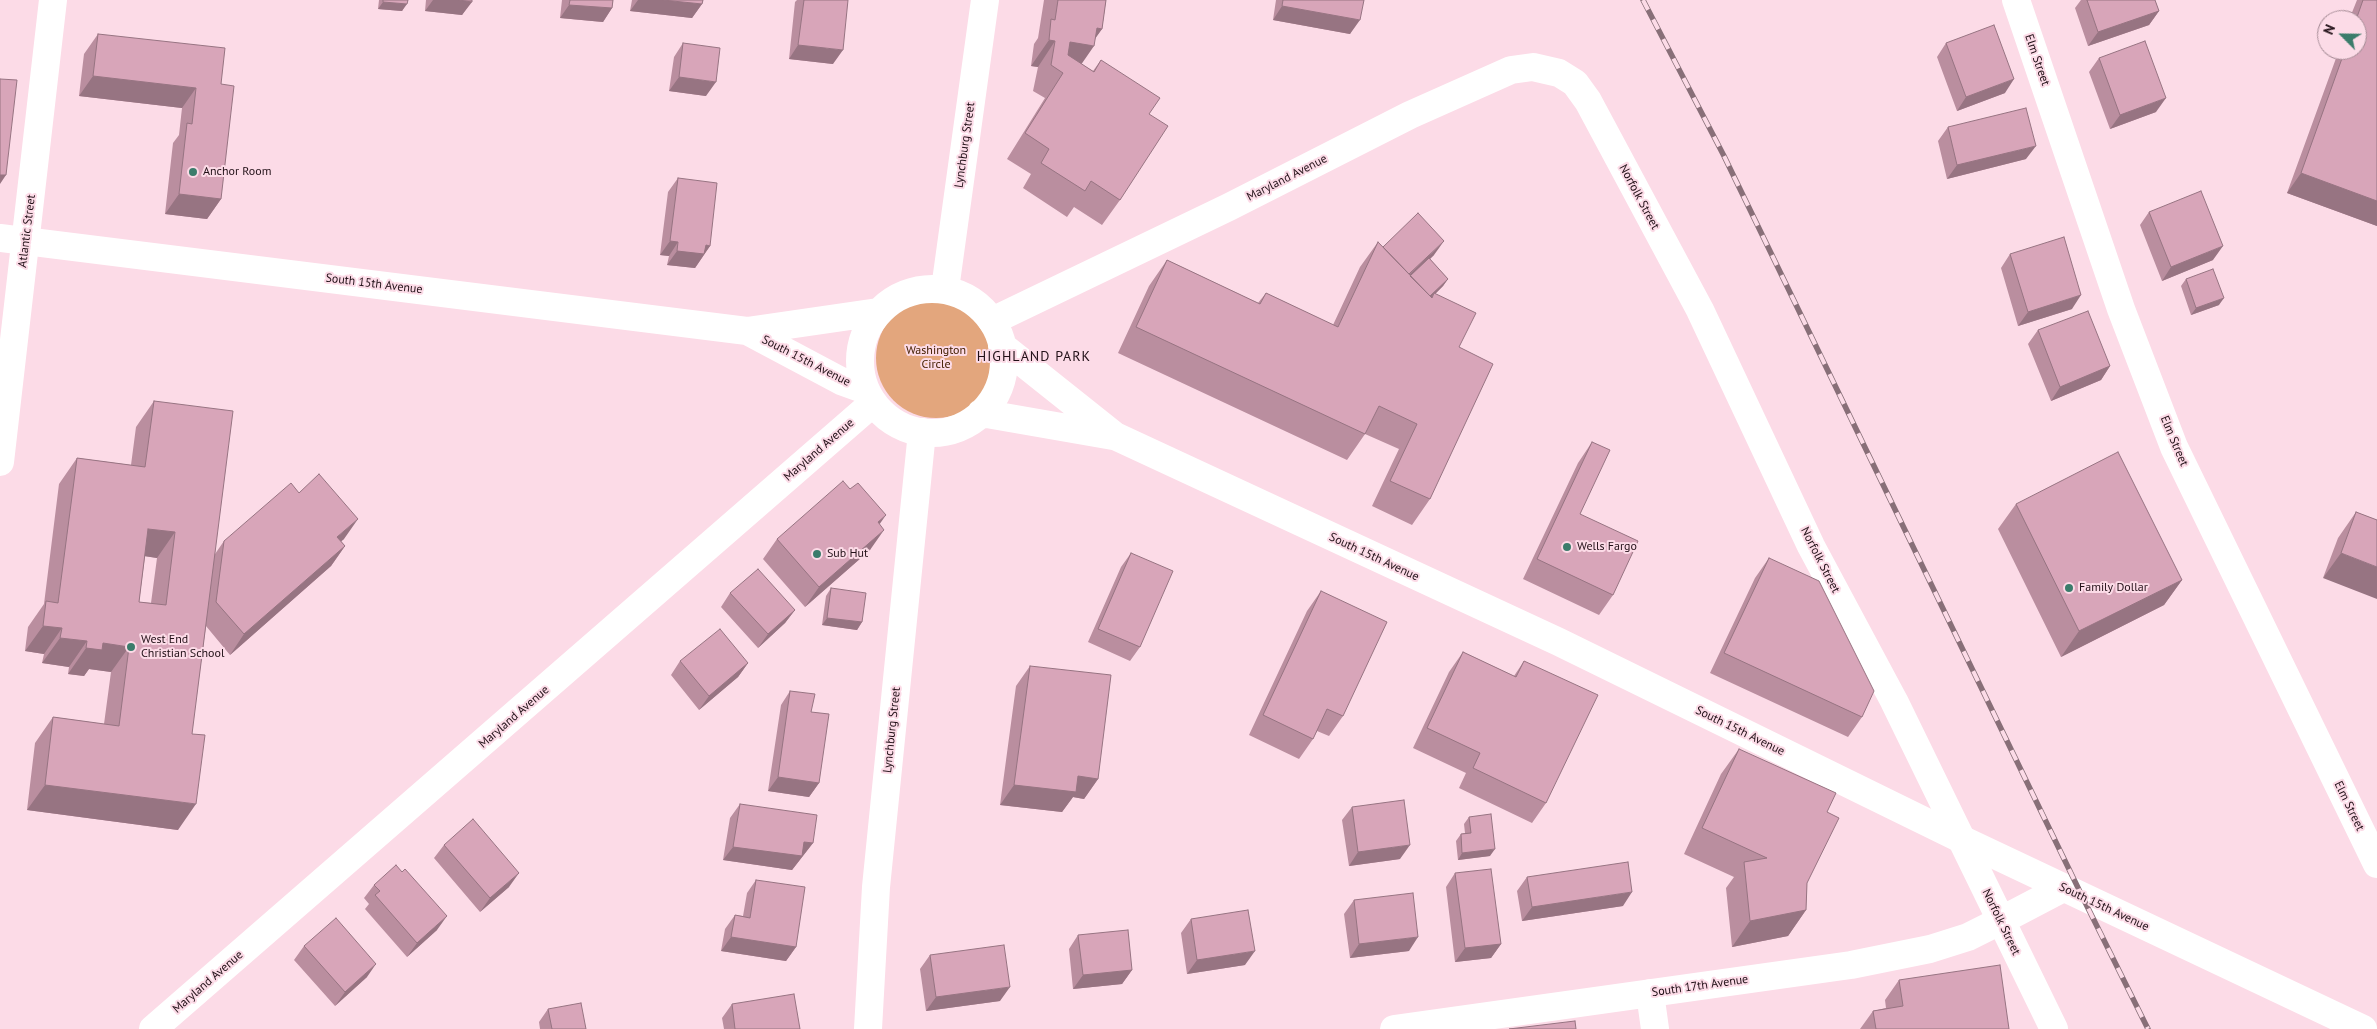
<!DOCTYPE html>
<style>
body{margin:0}
#map{position:relative;width:2377px;height:1029px;overflow:hidden;background:#fcdbe7;font-family:"PT Sans",sans-serif}
canvas{display:block}
.north{position:absolute;left:2317px;top:10px;width:50px;height:50px;box-sizing:border-box;background:#fcdbe7;border:1px solid #a48a94;border-radius:50%;rotate:293deg;font-size:14px;font-weight:700;line-height:20px;text-align:center;color:#211017}
.north::after{content:'';display:block;margin:auto;width:18px;height:22px;background:#3b7c6b;clip-path:polygon(50% 0,100% 100%,50% 72%,0 100%)}
</style>
<div id="map">
<canvas width="2377" height="1029"></canvas>
<div class="north">N</div>
</div>
<script>
const g = document.querySelector('canvas').getContext('2d');
g.lineJoin = 'round';
function fill(path, color) { g.fillStyle = color; g.fill(path, 'evenodd'); }
const shape = rows => new Path2D(rows.map(r => 'M' + r).join(''));
function trace(path, color, width, dash) { g.strokeStyle = color; g.lineWidth = width; g.lineCap = dash ? 'butt' : 'round'; g.setLineDash(dash || []); g.stroke(path); }
function write(font, color, halo, rows, align = 'center') {
  g.font = font + ' "PT Sans",sans-serif'; g.lineWidth = 4; g.setLineDash([]); g.textBaseline = 'middle'; g.strokeStyle = halo; g.fillStyle = color; for (const [text, x, y, turn = 0] of rows) {
    g.save(); g.translate(x, y); g.rotate((+turn || 0) * Math.PI / 180); g.textAlign = isNaN(turn) ? turn : align; if (halo) g.strokeText(text, 0, 0); g.fillText(text, 0, 0); g.restore();
  }
}
fill(shape([
 '876 358a60 60 0 1 1 120 0a60 60 0 1 1-120 0Z'
]), '#e3a67d');
trace(shape([
 [945,289,985,0],
 [992,321,1229,207,1410,115,1511,70,1533,67,1559,73,1575,83,1588,101,1700,310,1811,546,1894,701,2054,1029],
 [0,462,53,0],
 [2000,921,2063,888],
 [1650,993,1655,1029],
 [153,1029,873,403],
 [868,1029,876,887,922,432]
]), '#fff', 28);
trace(shape([
 [2016,0,2121,309,2174,447,2377,864],
 [1394,1029,1851,965,1930,949,1968,937,2000,921]
]), '#fff', 28);
trace(shape([
 [0,238,747,331,878,312],
 '860 361a72 72 0 1 1 144 0a72 72 0 1 1-144 0Z',
 [747,331,841,381,866,390],
 [1002,346,1115,436,1559,642,1961,839,2363,1029],
 [981,413,1113,436]
]), '#fff', 28);
const rail = shape([
 [1643,0,1724,156,2082,896,2148,1029]
]);
trace(rail, '#886f78', 5.5);
trace(rail, '#fcdbe7', 4, [11]);
fill(shape([
 [379,0,408,0,402,11,378,9],
 [426,0,472,0,462,15,425,11],
 [562,0,613,0,612,8,603,22,560,18],
 [632,0,703,0,702,4,692,18,630,11],
 [797,0,804,0,833,64,789,59,795,2],
 [1044,0,1106,0,1102,29,1095,38,1081,64,1093,71,1101,60,1149,114,1120,200,1102,225,1074,207,1067,217,1023,188,1031,174,1007,159,1045,98,1033,91,1038,67,1031,66,1034,44,1038,38],
 [1276,0,1364,0,1350,34,1273,20],
 [2081,0,2155,0,2159,11,2149,25,2088,46,2075,8],
 [2357,0,2377,0,2377,226,2287,193,2339,50,2357,50,2357,20,2349,20],
 [98,34,221,84,221,199,207,219,165,214,173,143,179,135,182,108,79,96,84,54],
 [683,43,706,96,669,91,674,57],
 [1946,43,2005,93,1957,111,1937,57],
 [2099,58,2156,112,2110,129,2089,72],
 [1948,127,2026,159,1947,179,1938,141],
 [678,178,710,246,695,268,667,265,669,256,660,255,668,192],
 [2149,212,2213,260,2162,281,2140,225],
 [1378,242,1383,247,1434,255,1430,259,1448,279,1443,286,1435,294,1459,347,1430,499,1412,525,1372,506,1399,449,1365,434,1347,460,1118,353,1149,286,1167,260,1258,303,1266,293,1333,325,1360,267],
 [2010,254,2072,309,2018,326,2001,268],
 [2186,279,2219,305,2191,315,2181,286],
 [2038,330,2110,366,2101,380,2051,401,2028,344],
 [154,401,215,554,224,541,299,493,344,539,341,541,345,546,331,566,230,655,206,626,178,830,27,810,35,743,53,717,104,724,111,672,89,669,84,676,68,674,69,667,42,663,44,654,25,651,28,627,44,604,59,484,77,458,131,465,136,427],
 [145,556,157,558,151,603,139,602],
 [1592,442,1580,514,1613,595,1599,615,1523,579,1578,463],
 [2016,504,2182,580,2164,605,2061,657,1998,529],
 [2356,512,2377,520,2323,578,2338,538],
 [879,524,870,550,805,607,763,559,777,539],
 [1131,553,1140,647,1130,661,1088,642,1121,567],
 [1769,558,1862,717,1848,737,1710,673,1755,578],
 [831,588,862,622,857,630,822,625,826,596],
 [1321,591,1343,716,1329,736,1317,731,1313,739,1299,759,1249,735,1307,611],
 [730,593,795,610,785,623,758,648,721,607],
 [1463,652,1514,676,1524,661,1546,803,1532,823,1459,788,1466,773,1413,748,1449,672],
 [680,661,748,663,738,677,699,710,671,675],
 [1030,666,1098,779,1084,799,1073,797,1062,812,1000,805,1016,686],
 [790,691,811,712,819,783,809,797,768,791,781,705],
 [1739,749,1807,883,1806,910,1788,936,1732,947,1726,888,1734,877,1684,854,1721,774],
 [740,804,813,843,792,870,723,860,730,818],
 [1352,807,1400,859,1349,866,1342,820],
 [1469,817,1490,856,1458,860,1456,841,1461,834,1465,833,1464,824],
 [444,845,509,887,480,912,434,858],
 [1455,873,1501,944,1491,958,1455,962,1446,887],
 [1527,877,1623,906,1522,921,1517,891],
 [756,880,796,947,786,961,721,951,725,929,735,915,743,916,747,893],
 [374,885,437,930,407,957,365,909,369,904,364,898],
 [1354,900,1409,951,1350,958,1344,914],
 [1191,919,1245,965,1187,974,1181,933],
 [1078,935,1132,970,1122,984,1073,989,1069,949],
 [304,946,367,977,335,1006,294,960],
 [930,955,1000,1001,926,1011,920,969],
 [1899,980,2009,1029,1860,1029,1873,1011,1886,1008,1885,1000],
 [732,1004,800,1029,724,1029,722,1018],
 [548,1009,586,1029,540,1029,539,1022]
]), '#ba8e9f');
fill(shape([
 [433,0,459,0,472,2,462,15,425,11],
 [638,0,663,0,702,4,692,18,630,11],
 [383,2,407,4,402,11,378,9],
 [569,5,612,8,603,22,560,18],
 [1282,6,1360,20,1350,34,1273,20],
 [2159,11,2149,25,2088,46,2098,32],
 [1097,28,1102,29,1090,46,1094,46,1076,72,1054,67,1070,42],
 [1049,40,1055,41,1038,67,1031,66],
 [798,45,843,50,833,64,789,59],
 [93,76,196,88,182,108,79,96],
 [679,77,716,82,706,96,669,91],
 [2014,79,2005,93,1957,111,1966,97],
 [2166,98,2156,112,2110,129,2120,115],
 [2036,146,2026,159,1947,179,1957,165],
 [2301,173,2377,201,2377,226,2287,193],
 [0,175,6,175,0,184],
 [179,194,221,199,207,219,165,214],
 [670,241,678,242,669,256,660,255],
 [1444,241,1434,255,1403,285,1407,277],
 [706,245,710,246,695,268,667,265,677,251],
 [2223,246,2213,260,2162,281,2171,267],
 [1448,279,1443,286,1433,296,1434,293,1431,298,1422,304],
 [2081,295,2072,309,2018,326,2028,312],
 [2224,298,2219,305,2191,315,2196,308],
 [2110,366,2101,380,2051,401,2060,387],
 [886,515,872,535,878,522],
 [358,519,344,539,323,557,337,537],
 [148,529,175,532,157,558,130,554],
 [884,530,870,550,805,607,819,587],
 [345,546,331,566,230,655,244,634],
 [2341,553,2377,567,2377,599,2323,578],
 [2182,580,2164,605,2061,657,2079,631],
 [795,610,785,623,758,648,768,634],
 [827,618,862,622,857,630,822,625],
 [43,626,62,628,44,654,25,651],
 [60,638,87,641,69,667,42,663],
 [103,643,129,647,111,672,89,669,84,676,68,674,86,648],
 [748,663,738,677,699,710,709,696],
 [1078,776,1098,779,1084,799,1073,797,1062,812,1000,805,1014,785],
 [778,777,819,783,809,797,768,791],
 [45,785,196,804,178,830,27,810],
 [804,842,813,843,792,870,723,860,733,847],
 [1410,845,1400,859,1349,866,1358,852],
 [1495,849,1490,856,1458,860,1462,853],
 [519,873,509,887,480,912,490,898],
 [1632,892,1623,906,1522,921,1532,907],
 [1806,910,1788,936,1732,947,1750,921],
 [447,916,437,930,407,957,417,943],
 [731,937,796,947,786,961,721,951],
 [1418,937,1409,951,1350,958,1359,944],
 [1501,944,1491,958,1455,962,1465,948],
 [1255,951,1245,965,1187,974,1197,960],
 [376,964,367,977,335,1006,345,992],
 [1132,970,1122,984,1073,989,1083,975],
 [1010,987,1000,1001,926,1011,936,997]
]), '#977482');
const building = shape([
 [383,0,408,0,407,4,383,2,383,0],
 [459,0,472,0,472,2,459,0],
 [570,0,613,0,612,8,569,5,570,0],
 [663,0,703,0,702,4,663,0],
 [804,0,848,0,843,50,798,45,804,0],
 [1058,0,1106,0,1102,29,1097,28,1094,46,1070,42,1068,55,1094,72,1101,60,1160,98,1149,114,1168,126,1120,200,1091,181,1085,191,1041,163,1049,149,1025,133,1063,73,1051,65,1055,41,1049,40,1051,19,1055,20,1058,0],
 [1283,0,1364,0,1360,20,1282,6,1283,0],
 [2087,0,2155,0,2159,11,2098,32,2087,0],
 [2363,0,2377,0,2377,201,2301,173,2345,50,2357,50,2357,20,2356,20,2363,0],
 [1994,25,2014,79,1966,97,1946,43,1994,25],
 [98,34,225,48,221,84,234,86,221,199,179,194,187,123,192,124,196,88,93,76,98,34],
 [2145,41,2166,98,2120,115,2099,58,2145,41],
 [683,43,720,48,716,82,679,77,683,43],
 [0,79,17,80,6,175,0,175,0,79],
 [2026,108,2036,146,1957,165,1948,127,2026,108],
 [678,178,717,183,710,246,706,245,704,254,677,251,678,242,670,241,678,178],
 [2201,191,2223,246,2171,267,2149,212,2201,191],
 [1418,213,1444,241,1409,274,1383,247,1418,213],
 [2064,237,2081,295,2028,312,2010,254,2064,237],
 [1378,242,1432,298,1434,293,1476,313,1459,347,1493,364,1430,499,1390,481,1417,424,1379,406,1365,434,1136,327,1167,260,1260,304,1266,293,1338,327,1378,242],
 [1429,258,1448,279,1430,296,1410,276,1429,258],
 [2213,269,2224,298,2196,308,2186,279,2213,269],
 [2088,311,2110,366,2060,387,2038,330,2088,311],
 [154,401,233,411,192,734,205,735,196,804,45,785,53,717,119,726,129,647,103,643,102,650,86,648,87,641,60,638,62,628,43,626,46,601,58,603,77,458,145,467,154,401],
 [148,529,175,532,166,605,139,602,148,529],
 [1592,442,1610,450,1580,514,1638,541,1613,595,1537,559,1592,442],
 [2118,452,2182,580,2079,631,2016,504,2118,452],
 [319,474,358,519,337,537,345,546,244,634,216,602,224,541,291,483,299,493,319,474],
 [843,481,850,489,858,483,886,515,878,522,884,530,819,587,777,539,843,481],
 [2356,512,2377,520,2377,567,2341,553,2356,512],
 [1131,553,1173,571,1140,647,1098,629,1131,553],
 [1769,558,1819,581,1874,691,1862,717,1724,653,1769,558],
 [758,569,795,610,768,634,730,593,758,569],
 [831,588,866,593,862,622,827,618,831,588],
 [1321,591,1387,622,1343,716,1327,709,1313,739,1263,715,1321,591],
 [720,629,748,663,709,696,680,661,720,629],
 [1463,652,1516,677,1524,661,1598,695,1546,803,1473,768,1480,753,1427,728,1463,652],
 [1030,666,1111,675,1098,779,1078,776,1076,792,1014,785,1030,666],
 [790,691,815,694,811,712,829,714,819,783,778,777,790,691],
 [1739,749,1836,793,1827,812,1839,818,1807,883,1806,910,1750,921,1744,862,1767,858,1702,828,1739,749],
 [1404,800,1410,845,1358,852,1352,807,1404,800],
 [740,804,817,815,813,843,804,842,802,856,733,847,740,804],
 [1491,814,1495,849,1462,853,1461,834,1471,833,1469,817,1491,814],
 [473,819,519,873,490,898,444,845,473,819],
 [1628,862,1632,892,1532,907,1527,877,1628,862],
 [396,865,402,872,405,869,447,916,417,943,375,895,380,891,374,885,396,865],
 [1491,869,1501,944,1465,948,1455,873,1491,869],
 [756,880,805,887,796,947,731,937,735,915,750,918,756,880],
 [1413,893,1418,937,1359,944,1354,900,1413,893],
 [1248,910,1255,951,1197,960,1191,919,1248,910],
 [336,918,376,964,345,992,304,946,336,918],
 [1128,930,1132,970,1083,975,1078,935,1128,930],
 [1004,945,1010,987,936,997,930,955,1004,945],
 [2000,965,2009,1029,1876,1029,1873,1011,1903,1006,1899,980,2000,965],
 [794,994,800,1029,735,1029,732,1004,794,994],
 [581,1003,586,1029,552,1029,548,1009,581,1003],
 [1575,1021,1576,1029,1509,1029,1575,1021]
]);
fill(building, '#d8a5b9');
trace(building, '#977482', 1);
for (const [x, y, r, color] of [
 [193,172,5,"#3b7c6b"],
 [1567,547,5,"#3b7c6b"],
 [817,554,5,"#3b7c6b"],
 [2069,588,5,"#3b7c6b"],
 [131,647,5,"#3b7c6b"]
]) { const dot = new Path2D(); dot.arc(x, y, r, 0, 2 * Math.PI); g.fillStyle = color; g.fill(dot); trace(dot, '#fcdbe7', 2); }
write('12px', '#211017', '#fcdbe7', [
 ["Elm Street",2037,60,71],
 ["Lynchburg Street",965,145,-82],
 ["Maryland Avenue",1287,178,-27],
 ["Norfolk Street",1639,197,62],
 ["Atlantic Street",27,231,-83],
 ["South 15th Avenue",374,284,7],
 ["South 15th Avenue",806,361,27],
 ["Elm Street",2174,441,67],
 ["Maryland Avenue",819,450,-41],
 ["South 15th Avenue",1374,557,25],
 ["Norfolk Street",1820,560,63],
 ["Maryland Avenue",514,717,-41],
 ["Lynchburg Street",892,730,-84],
 ["South 15th Avenue",1740,731,26],
 ["Elm Street",2349,806,64],
 ["South 15th Avenue",2104,907,25],
 ["Norfolk Street",2001,922,64],
 ["Maryland Avenue",208,982,-41],
 ["South 17th Avenue",1700,986,-8]
]);
write('12px', '#211017', '#fcdbe7', [
 ["Anchor Room",203,172],
 ["Wells Fargo",1577,547],
 ["Sub Hut",827,554],
 ["Family Dollar",2079,588],
 ["West End",141,640],
 ["Christian School",141,654]
], 'left');
write('12px', '#452003', '#fcdbe7', [
 ["Washington",936,351],
 ["Circle",936,365]
]);
g.letterSpacing = '1px';
write('14px', '#211017', '#fcdbe7', [
 ["HIGHLAND PARK",1034,357]
]);
g.letterSpacing = '0px';
</script>
